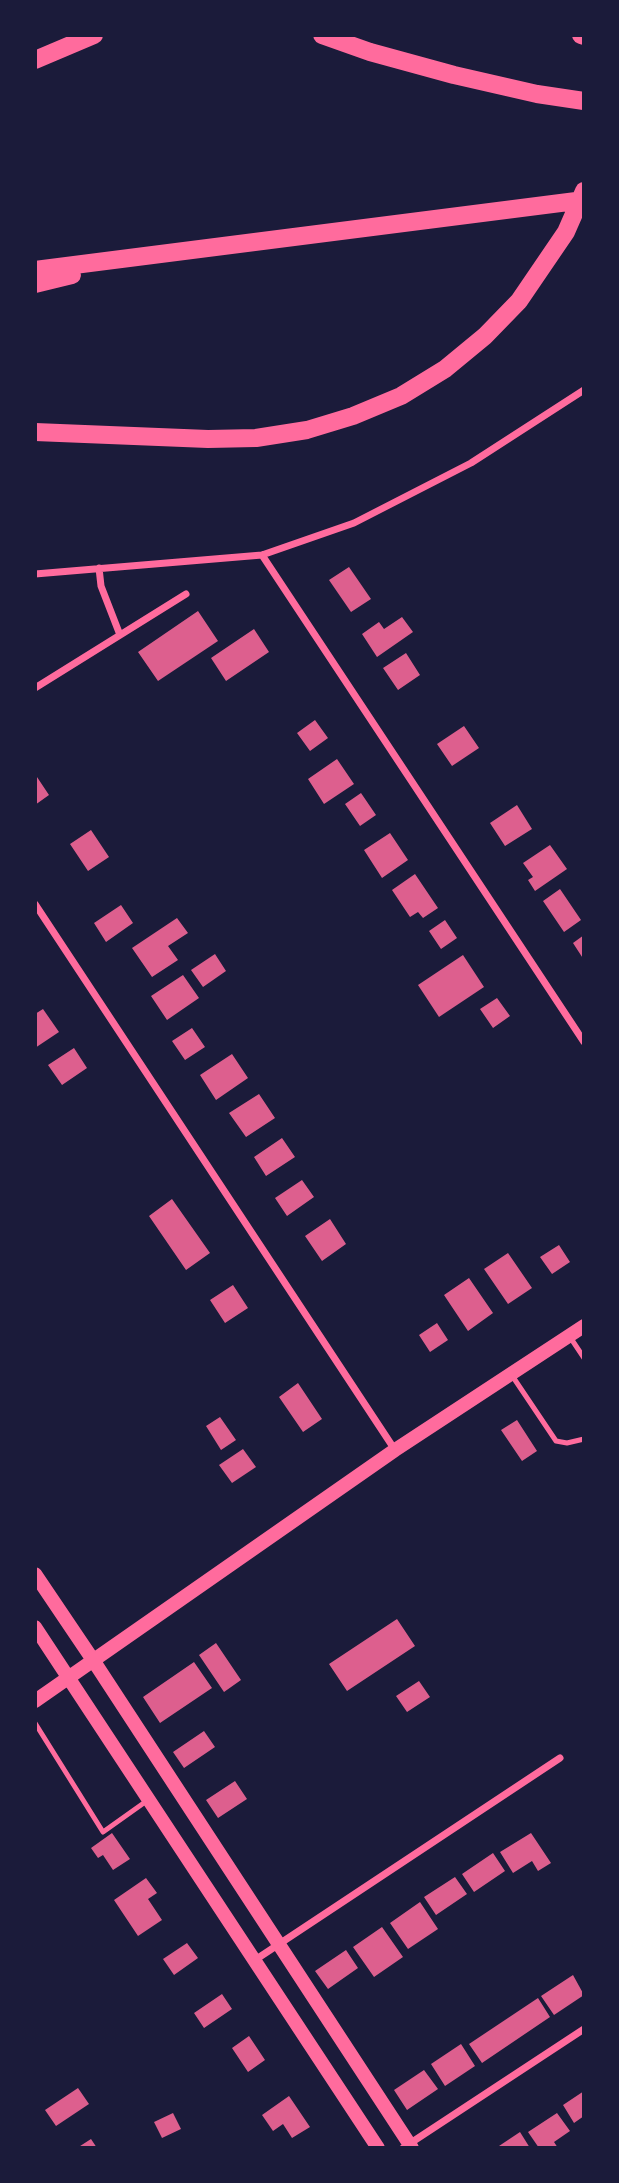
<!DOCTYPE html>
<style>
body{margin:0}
#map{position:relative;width:619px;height:2183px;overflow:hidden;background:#1b1b3a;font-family:Helvetica,sans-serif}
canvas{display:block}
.frame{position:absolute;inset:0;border:37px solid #1b1b3a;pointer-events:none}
</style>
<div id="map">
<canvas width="619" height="2183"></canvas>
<div class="frame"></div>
</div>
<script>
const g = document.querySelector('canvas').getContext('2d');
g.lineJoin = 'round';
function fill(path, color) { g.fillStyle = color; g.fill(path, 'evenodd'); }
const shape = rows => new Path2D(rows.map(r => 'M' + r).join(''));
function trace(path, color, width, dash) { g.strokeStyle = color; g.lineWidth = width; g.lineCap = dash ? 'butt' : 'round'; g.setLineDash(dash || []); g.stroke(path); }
fill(shape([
 [349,567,371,599,351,612,329,580],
 [198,611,218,641,158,681,138,652],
 [402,617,413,632,377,657,362,634,379,622,384,629],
 [254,629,269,652,226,681,211,658],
 [406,653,420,675,398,690,383,668],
 [315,720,328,738,310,751,297,733],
 [464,726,479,748,452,766,437,744],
 [337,759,354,784,324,804,308,779],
 [35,774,49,795,35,805],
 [361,793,376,815,360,826,345,804],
 [517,805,532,829,505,846,490,823],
 [91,830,109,857,88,871,70,844],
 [390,833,408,860,382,878,364,850],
 [550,845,567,869,535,891,528,880,533,877,523,863],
 [415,874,438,908,423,918,418,912,410,917,392,890],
 [560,889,581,920,564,932,543,901],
 [121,905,133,923,106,942,94,923],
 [177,918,188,933,168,946,178,960,152,977,132,948],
 [445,920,457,938,441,949,429,931],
 [584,935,584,960,573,943],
 [215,954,226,971,203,987,191,970],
 [463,955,484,987,439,1017,418,985],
 [183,975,199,998,167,1020,151,996],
 [497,998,510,1016,493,1028,480,1009],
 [43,1009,59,1032,35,1048,35,1014],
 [192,1028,205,1047,185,1060,172,1041],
 [74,1048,87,1068,62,1085,48,1065],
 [232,1054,248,1078,216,1100,200,1075],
 [259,1094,275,1118,246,1137,229,1113],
 [282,1138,295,1157,266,1176,254,1157],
 [302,1180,314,1197,287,1216,275,1198],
 [172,1199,210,1253,186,1270,149,1216],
 [330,1219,346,1244,322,1261,305,1236],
 [559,1245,570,1262,552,1274,540,1257],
 [508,1253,532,1288,508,1304,484,1269],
 [469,1278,493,1313,468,1331,444,1295],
 [233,1285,248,1308,225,1323,210,1300],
 [437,1323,448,1340,430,1352,419,1335],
 [298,1383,322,1419,303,1432,279,1397],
 [220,1417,236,1440,221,1450,206,1426],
 [517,1420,537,1451,522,1461,501,1430],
 [243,1449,256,1467,232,1483,219,1465],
 [397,1619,415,1646,347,1691,329,1664],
 [216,1643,241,1680,224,1692,199,1655],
 [194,1662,212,1688,160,1723,143,1697],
 [419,1681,430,1697,407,1712,396,1696],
 [204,1731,215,1747,184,1768,173,1752],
 [235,1781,247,1799,218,1818,206,1800],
 [112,1833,130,1859,113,1870,103,1855,98,1858,91,1848],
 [531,1833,551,1863,538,1871,532,1861,513,1873,500,1852],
 [493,1853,505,1871,474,1892,462,1874],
 [455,1877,467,1894,436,1915,424,1897],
 [146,1878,157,1893,148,1899,162,1920,138,1936,114,1900],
 [420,1902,438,1929,408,1949,390,1923],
 [382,1927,403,1957,374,1977,353,1947],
 [187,1943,198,1958,174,1975,163,1959],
 [346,1950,358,1968,328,1989,315,1971],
 [573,1975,584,1995,554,2015,541,1996],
 [222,1994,232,2009,204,2028,194,2013],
 [538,1998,550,2017,482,2063,469,2044],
 [249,2036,265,2060,248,2072,232,2048],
 [461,2044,475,2066,445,2086,431,2064],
 [424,2070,438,2089,407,2110,394,2090],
 [78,2088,89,2104,56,2126,45,2110],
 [584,2091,584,2116,574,2123,563,2105],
 [289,2096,310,2127,292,2138,283,2124,273,2131,262,2115],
 [173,2113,181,2129,162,2138,154,2122],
 [557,2113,570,2131,554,2142,558,2148,539,2148,528,2132],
 [520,2132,530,2148,496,2148],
 [91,2139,97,2148,77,2148]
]), '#dd5f8e');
trace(shape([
 [570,1337,584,1358],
 [513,1377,556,1441,567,1443,584,1439],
 [35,1723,103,1832,148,1800]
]), '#ff6b9d', 5);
trace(shape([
 [262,555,584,1042],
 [99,568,101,586,120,635],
 [35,574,262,555,354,523,471,463,584,390],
 [35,688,186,594],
 [35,904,395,1450],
 [255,1960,560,1758],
 [403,2148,584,2029]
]), '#ff6b9d', 7);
trace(shape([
 [35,1574,93,1660,412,2148],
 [35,1627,378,2148],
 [35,1701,395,1450,584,1326]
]), '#ff6b9d', 14);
trace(shape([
 [322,35,370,52,454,75,537,94,584,101],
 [581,35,584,36],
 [35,60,94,35],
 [35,270,584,200],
 [35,284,72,275],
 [35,432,208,439,256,438,307,430,353,416,401,396,445,369,485,336,519,301,566,232,584,191]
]), '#ff6b9d', 18);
</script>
